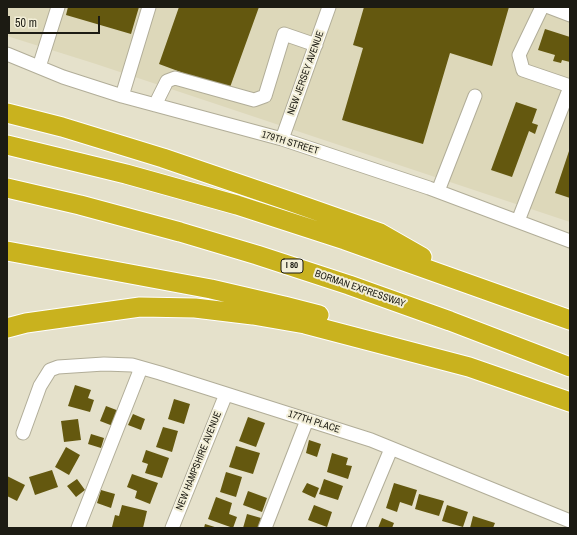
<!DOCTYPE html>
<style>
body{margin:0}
#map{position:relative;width:577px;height:535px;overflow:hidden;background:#e5e1cb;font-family:"Archivo Narrow",sans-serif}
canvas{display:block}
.frame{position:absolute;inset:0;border:8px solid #1c1b13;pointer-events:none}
.scale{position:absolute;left:8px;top:16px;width:92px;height:18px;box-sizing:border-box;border:2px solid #1c1b13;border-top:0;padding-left:5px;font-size:12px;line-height:14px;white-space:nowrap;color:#1c1b13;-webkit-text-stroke:3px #f2eed7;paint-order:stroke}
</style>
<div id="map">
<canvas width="577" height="535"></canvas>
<div class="frame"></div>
<div class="scale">50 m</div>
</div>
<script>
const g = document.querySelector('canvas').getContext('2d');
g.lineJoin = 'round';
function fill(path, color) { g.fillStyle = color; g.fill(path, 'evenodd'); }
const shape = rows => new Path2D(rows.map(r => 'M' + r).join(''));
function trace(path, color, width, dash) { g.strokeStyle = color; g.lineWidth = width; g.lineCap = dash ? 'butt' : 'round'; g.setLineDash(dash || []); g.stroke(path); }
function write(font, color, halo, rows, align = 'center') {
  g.font = font + ' "Archivo Narrow",sans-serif'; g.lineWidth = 4; g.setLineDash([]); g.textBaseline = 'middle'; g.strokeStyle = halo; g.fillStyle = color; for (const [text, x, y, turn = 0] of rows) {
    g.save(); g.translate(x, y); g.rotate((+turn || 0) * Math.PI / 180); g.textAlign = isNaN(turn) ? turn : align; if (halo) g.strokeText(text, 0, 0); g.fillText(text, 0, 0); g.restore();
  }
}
fill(shape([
 [7,7,570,7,570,222,96,64,7,36]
]), '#ddd8ba');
fill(shape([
 [68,7,139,7,131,34,66,15],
 [179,7,259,7,229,90,159,64],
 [364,7,509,7,492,66,450,53,423,144,342,120,363,48,353,45],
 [545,29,570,37,570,62,562,60,561,63,553,61,555,55,538,50],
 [516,102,537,109,532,123,538,125,535,134,529,131,512,177,491,170],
 [570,148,570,198,555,193],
 [75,385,91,390,88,398,94,400,90,412,68,406],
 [174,399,190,404,184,424,168,419],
 [106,406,119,411,113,426,100,421],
 [133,414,145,419,141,430,128,425],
 [248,417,265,423,256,447,239,441],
 [78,419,81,440,64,442,61,421],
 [163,427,178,431,172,452,156,447],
 [91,434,104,438,101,448,88,444],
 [309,440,321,444,317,457,306,453],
 [236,446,260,453,253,474,229,467],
 [66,447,80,455,69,475,55,467],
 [146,450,169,458,162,478,145,473,148,464,142,462],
 [332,453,348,458,346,465,352,466,348,479,327,472],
 [52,470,58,487,35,495,29,477],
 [226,472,242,477,236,497,220,492],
 [132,474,158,483,150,504,135,498,137,491,127,487],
 [7,476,25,485,17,501,7,496],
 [77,479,85,490,76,497,67,486],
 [324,479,343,486,338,500,319,494],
 [307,483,319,488,315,498,302,492],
 [394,483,417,490,412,506,400,502,397,512,386,508],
 [101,490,115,494,111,508,97,503],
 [248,491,267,498,262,512,243,505],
 [419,494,444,501,439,516,415,509],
 [216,497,232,503,229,514,237,517,233,528,208,519],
 [122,505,147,511,143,528,112,527,115,515,119,516],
 [314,505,332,512,327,527,308,520],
 [447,505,468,512,463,527,442,521],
 [247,514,261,518,258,528,243,528],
 [473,516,495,523,493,528,470,528],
 [382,518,394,523,392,528,378,528],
 [205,524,218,528,204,528]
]), '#64580f');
const minor = shape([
 [542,7,519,55,523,70,570,86],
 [549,7,570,15],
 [7,54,63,77,122,96,282,139,429,188,570,241],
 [39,67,58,7],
 [122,96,149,7],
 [155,105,167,81,175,78,254,100,265,96,284,34,316,45],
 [282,139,329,7],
 [438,191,475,96],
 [518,221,570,87],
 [23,433,40,386,50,370,58,367,104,364,132,365,160,373,371,440,570,521],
 [78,528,141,368],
 [172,528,226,394],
 [265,528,307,420],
 [358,528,391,449]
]);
const highway = shape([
 [7,113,62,127,163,158,289,201,380,233,422,257],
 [7,145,126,174,237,205,345,240,570,320],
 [7,188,80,205,180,232,257,255,349,285,450,321,570,367],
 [7,251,211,289,284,306,319,315],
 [7,328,26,323,140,307,195,308,253,315,305,324,469,367,570,402]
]);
trace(minor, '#b1ad98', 15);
trace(highway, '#fff', 21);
trace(minor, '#fff', 13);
trace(highway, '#c9b21e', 19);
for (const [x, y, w] of [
 [292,266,22]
]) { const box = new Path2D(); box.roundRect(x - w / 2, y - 7, w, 14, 3); g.fillStyle = '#f2eed7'; g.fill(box); trace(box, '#1c1b13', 1); }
write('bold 9px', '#1c1b13', null, [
 ["I 80",292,266]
]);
write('10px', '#1c1b13', '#f2eed7', [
 ["NEW JERSEY AVENUE",306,73,-70],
 ["179TH STREET",290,143,17],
 ["BORMAN EXPRESSWAY",360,289,19],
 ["177TH PLACE",314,422,18],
 ["NEW HAMPSHIRE AVENUE",199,461,-68]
]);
</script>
